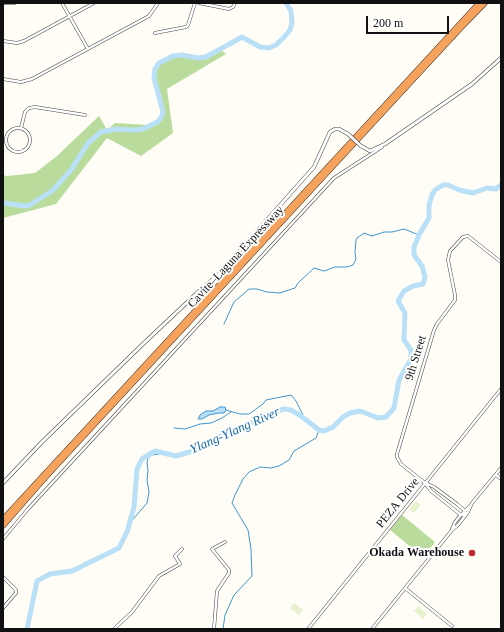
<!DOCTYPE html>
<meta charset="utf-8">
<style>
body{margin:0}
#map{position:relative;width:504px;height:632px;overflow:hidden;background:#fffdf5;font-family:Georgia,serif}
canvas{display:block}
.frame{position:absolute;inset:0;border:4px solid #111;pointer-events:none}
.scale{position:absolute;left:366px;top:16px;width:83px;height:18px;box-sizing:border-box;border:2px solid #111;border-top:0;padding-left:5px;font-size:12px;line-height:14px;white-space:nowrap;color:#111;-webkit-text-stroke:3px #fff;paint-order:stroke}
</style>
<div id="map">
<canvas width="504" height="632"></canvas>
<div class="frame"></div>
<div class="scale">200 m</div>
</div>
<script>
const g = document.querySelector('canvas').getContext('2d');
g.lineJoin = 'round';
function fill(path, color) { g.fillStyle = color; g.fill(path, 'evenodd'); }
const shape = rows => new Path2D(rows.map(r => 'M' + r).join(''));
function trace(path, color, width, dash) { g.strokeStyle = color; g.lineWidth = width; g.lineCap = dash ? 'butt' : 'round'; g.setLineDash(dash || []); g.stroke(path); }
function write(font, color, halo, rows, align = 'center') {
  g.font = font + ' Georgia,serif'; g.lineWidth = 4; g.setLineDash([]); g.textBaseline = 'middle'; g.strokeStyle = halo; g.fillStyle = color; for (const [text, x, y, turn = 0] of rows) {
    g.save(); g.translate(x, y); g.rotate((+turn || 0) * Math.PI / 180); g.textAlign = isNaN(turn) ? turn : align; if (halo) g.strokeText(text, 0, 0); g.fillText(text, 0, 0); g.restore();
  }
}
fill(shape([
 [221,50,226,54,167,89,173,133,141,156,107,138,56,204,3,218,3,175,7,176,35,173,57,156,99,116,107,130,115,123,147,125,157,122,161,118,163,112,154,86,155,69,159,63,173,56,182,55,198,58,206,57],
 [402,515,435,542,423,557,390,530]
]), '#b9dc9c');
fill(shape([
 [416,501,421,505,414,513,409,509],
 [294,603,303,610,299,615,290,608],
 [418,606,427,614,423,619,414,611]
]), '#e6f2cf');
const water = shape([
 [220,407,225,407,226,410,224,413,219,413,209,415,202,419,198,419,200,415,206,411,213,411,220,407]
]);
fill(water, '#b9e0f7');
trace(water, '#3f96cf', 1);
trace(shape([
 [224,324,234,302,249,289,257,289,267,292,280,293,295,288,298,283,314,268,324,271,335,267,347,267,353,265,356,259,355,252,356,240,357,238,364,233,372,236,384,232,392,232,404,229,419,235],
 [226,410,240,414,249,414,263,404,266,400,291,395,296,401,304,417,310,424],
 [174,428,185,429,200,424,211,423,222,418,231,412],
 [129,524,147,503,149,492,147,480,148,470,147,463,148,458,152,455,167,453],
 [223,629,225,615,234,595,252,576,251,549,248,530,232,503,235,495,243,479,249,472,260,467,271,468,279,466,289,460,294,451,316,438,319,430]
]), '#3f96cf', 1);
trace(shape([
 [3,203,25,206,30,205,52,191,71,170,88,143,101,132,116,129,133,130,143,129,157,122,161,118,163,112,154,78,155,69,159,63,173,56,182,55,198,58,206,57,242,37,260,47,269,48,276,45,285,36,290,30,292,23,291,11,286,3],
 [27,629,37,581,50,574,72,571,119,548,127,532,134,507,137,469,142,459,155,451,176,456,196,450,222,435,251,423,265,415,284,409,291,410,301,416,319,430,324,431,333,427,343,417,350,413,360,411,378,418,386,417,394,408,399,380,411,359,411,350,404,340,405,313,398,301,404,291,413,286,423,284,425,277,422,266,414,255,414,247,419,235,429,218,429,205,432,195,435,190,443,185,448,185,459,190,473,193,487,188,496,189,501,185]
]), '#b9e0f7', 5);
const minor = shape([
 [3,3,15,3],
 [62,3,88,49],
 [199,3,229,9,233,7,235,3],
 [155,33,186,27,188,25,195,3],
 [3,41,17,43,24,41,94,3],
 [3,79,21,82,32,79,149,16,158,3],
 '6 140a12 12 0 1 1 24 0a12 12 0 1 1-24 0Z',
 [21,128,25,112,29,108,35,107,85,115],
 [496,475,501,479],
 [426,483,434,487,457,504,464,510,466,515],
 [466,515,461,515,431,491,425,483,401,464,397,457,397,454,434,330,437,324,455,300,455,295,448,260,450,251,463,237,468,236,501,262],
 [452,529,455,522,461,515,471,505],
 [3,539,28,509,334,178,382,147],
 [3,577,16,590,16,593,3,608],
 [405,588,452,626],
 [114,629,132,612,159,576,180,564,175,556,182,549],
 [214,629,217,591,229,573,229,570,212,549,225,542],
 [308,629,501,389],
 [372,629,452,530,458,525,468,512,472,503,501,468]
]);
const tertiary = shape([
 [361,146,370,151,385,144,472,84,501,58],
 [3,483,42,442,144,343,197,293,218,275,314,167,330,132,335,129,339,129,348,134]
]);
const motorway = shape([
 [3,519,479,3],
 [3,526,45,478,460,29,485,3]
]);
trace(minor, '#444', 3.5);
trace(tertiary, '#444', 4);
trace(motorway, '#222', 5.5);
trace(minor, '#fff', 2.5);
trace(tertiary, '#fff', 3);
trace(motorway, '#f5a25d', 4.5);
const tertiaryBridge = shape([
 [348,134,361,146]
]);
trace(tertiaryBridge, '#444', 4, []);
trace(tertiaryBridge, '#fff', 3);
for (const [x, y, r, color] of [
 [472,553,4,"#c4262e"]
]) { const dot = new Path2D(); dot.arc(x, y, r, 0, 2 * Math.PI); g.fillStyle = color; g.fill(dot); trace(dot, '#fff', 1.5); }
write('12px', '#111', '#fff', [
 ["Cavite–Laguna Expressway",236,257,-47],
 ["9th Street",416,358,-73],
 ["PEZA Drive",398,503,-51]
]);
write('bold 12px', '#111', '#fff', [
 ["Okada Warehouse",464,553]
], 'right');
write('italic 13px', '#1768a6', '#fff', [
 ["Ylang-Ylang River",235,431,-24]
]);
</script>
